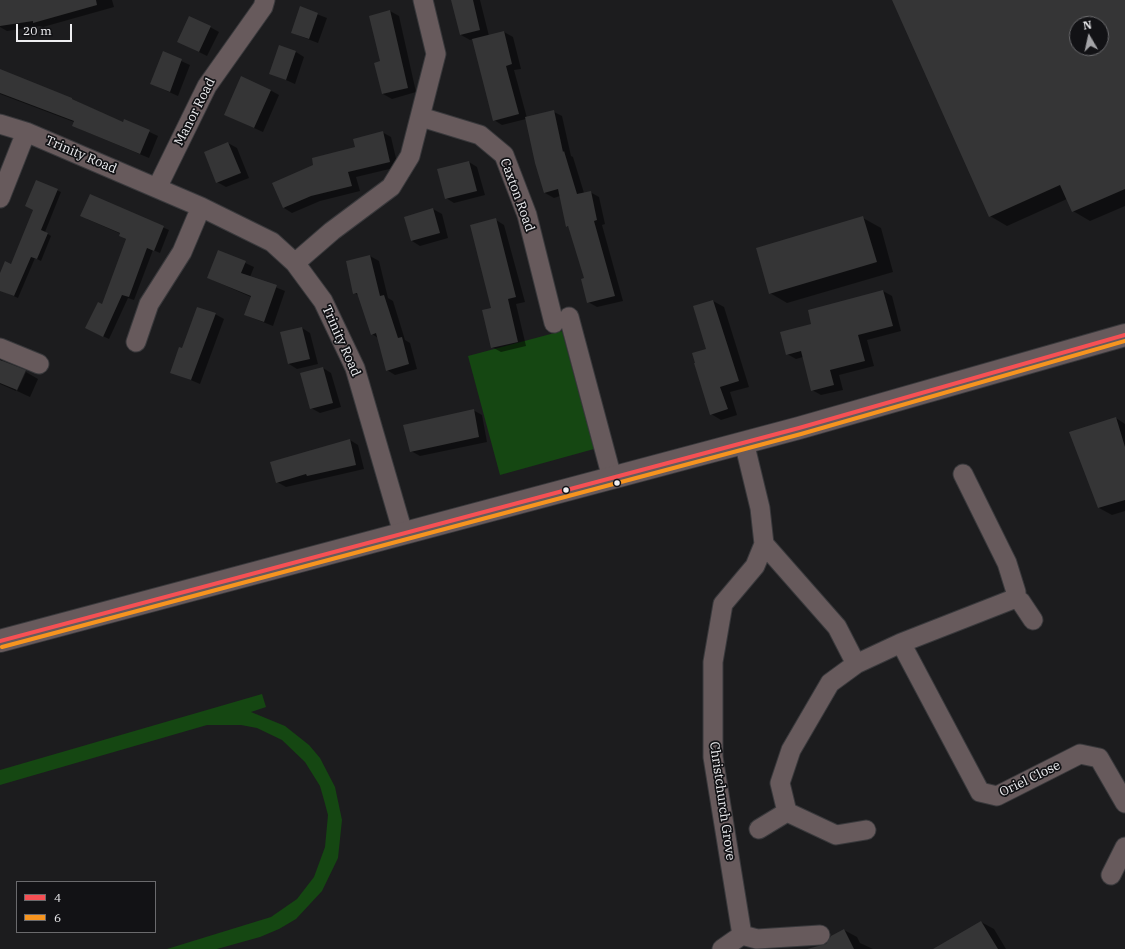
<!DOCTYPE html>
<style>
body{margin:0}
#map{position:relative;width:1125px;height:949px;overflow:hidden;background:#1c1c1e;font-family:"IBM Plex Serif",serif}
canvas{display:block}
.legend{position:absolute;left:16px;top:881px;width:140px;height:52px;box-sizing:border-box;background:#121215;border:1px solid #6a6a6d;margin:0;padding:5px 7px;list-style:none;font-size:12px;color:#eeeef1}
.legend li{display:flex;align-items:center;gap:8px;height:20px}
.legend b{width:20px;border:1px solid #6a6a6d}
.north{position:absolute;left:1069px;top:16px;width:40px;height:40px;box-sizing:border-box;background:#121215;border:1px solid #6a6a6d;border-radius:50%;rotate:351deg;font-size:11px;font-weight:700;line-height:16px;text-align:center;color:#eeeef1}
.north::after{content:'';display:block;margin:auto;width:14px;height:18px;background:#a4a4a7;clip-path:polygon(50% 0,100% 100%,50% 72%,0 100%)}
.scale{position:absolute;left:16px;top:24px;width:56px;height:18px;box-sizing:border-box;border:2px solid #eeeef1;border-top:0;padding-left:5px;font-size:12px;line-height:14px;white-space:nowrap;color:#eeeef1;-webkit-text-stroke:3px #121215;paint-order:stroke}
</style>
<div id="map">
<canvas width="1125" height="949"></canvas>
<ul class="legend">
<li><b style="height:5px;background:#f65054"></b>4</li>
<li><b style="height:5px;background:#f6941f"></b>6</li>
</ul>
<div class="north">N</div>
<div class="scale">20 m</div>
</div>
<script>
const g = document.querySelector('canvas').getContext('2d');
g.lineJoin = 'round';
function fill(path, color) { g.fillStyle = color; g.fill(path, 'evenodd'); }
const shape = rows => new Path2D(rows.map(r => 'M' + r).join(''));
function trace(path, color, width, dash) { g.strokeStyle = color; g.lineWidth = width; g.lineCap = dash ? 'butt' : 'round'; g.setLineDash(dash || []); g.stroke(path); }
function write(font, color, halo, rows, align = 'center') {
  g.font = font + ' "IBM Plex Serif",serif'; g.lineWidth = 3.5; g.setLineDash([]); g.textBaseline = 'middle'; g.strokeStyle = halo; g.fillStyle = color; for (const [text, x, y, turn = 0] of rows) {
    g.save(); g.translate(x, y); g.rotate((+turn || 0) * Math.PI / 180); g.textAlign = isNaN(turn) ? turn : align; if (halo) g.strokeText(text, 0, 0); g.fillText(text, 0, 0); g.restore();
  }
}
fill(shape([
 [562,331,594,449,500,475,468,356],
 [262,694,266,707,251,712,285,726,309,745,320,758,335,787,342,820,338,858,322,891,296,919,279,929,260,937,217,949,167,949,271,917,297,899,314,877,325,847,328,815,324,800,320,786,305,762,282,740,257,728,241,725,207,725,0,785,0,770]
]), '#154712');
fill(shape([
 [0,0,112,0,114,7,43,27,40,26,7,31,0,27],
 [452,0,480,0,489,36,504,32,513,37,521,69,514,70,527,118,554,112,562,116,571,156,573,157,584,193,590,192,599,197,605,224,602,225,623,301,597,307,588,302,585,279,570,228,567,226,560,196,554,198,545,193,536,163,526,119,502,125,494,120,473,39,470,40,461,35],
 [893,0,1125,0,1125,206,1090,221,1073,211,1067,199,1007,226,990,216],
 [1077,24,1101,24,1101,48,1077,48],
 [301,8,327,18,318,43,292,33],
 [390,11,399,16,416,92,392,99,383,94,382,62],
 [210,27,219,32,207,56,187,46],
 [296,52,304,57,295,84,270,73],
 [163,53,190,65,178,96,151,84],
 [2,71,72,99,123,123,124,120,158,136,149,158,82,130,73,125,74,122,0,94,0,75],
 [270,90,279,95,263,132,225,115],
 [382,132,391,137,398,167,356,177,360,191,320,201,292,213,284,208,357,148],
 [228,143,237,148,249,178,226,187,217,182],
 [469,162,477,167,485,195,454,203,446,198],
 [37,181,61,192,45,232,51,236,41,261,35,258,18,298,0,290,0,276,11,265,34,210],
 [90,196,169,230,160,253,153,250,134,300,128,298,109,339,92,331,127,240,120,236,121,234,87,219],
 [433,209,442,214,448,238,420,246,412,241],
 [863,218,881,228,893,272,787,303,770,293],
 [496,220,504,225,525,302,516,304,526,346,501,352,492,347,492,308],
 [219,251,254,267,250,277,285,291,273,326,245,315,251,297,208,278],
 [370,256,379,261,388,298,393,301,405,340,410,343,417,369,395,375,387,370,378,338,372,334,360,296,354,293,347,261],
 [883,291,892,296,901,331,867,340,874,366,839,375,843,390,821,395,812,390,803,357,796,359,787,354,813,324],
 [713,301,724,307,749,387,730,392,737,415,721,420,711,414,707,350],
 [215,314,224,319,200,384,172,372],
 [302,328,310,333,318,364,297,369,289,364],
 [0,357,4,363,24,371,16,391,0,384],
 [323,368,331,373,341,407,320,413,311,408],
 [26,372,38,379,30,397,17,391],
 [473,410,482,415,487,442,420,456,411,451],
 [1116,418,1125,424,1125,511,1112,515,1099,508],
 [350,440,358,445,364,469,286,487,277,482],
 [981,922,994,929,1006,949,935,949],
 [844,930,857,937,860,943,873,949,809,949,826,945,831,937]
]), '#0007');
fill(shape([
 [0,0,96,0,97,5,33,23,33,21,0,26],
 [451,0,473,0,480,30,460,35],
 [892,0,1125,0,1125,189,1072,212,1060,185,989,217],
 [1077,24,1101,24,1101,48,1077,48],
 [300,6,318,13,309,39,291,33],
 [390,10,408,88,382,94,374,63,380,61,369,16],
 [189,16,211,26,199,52,177,42],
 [504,31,512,64,506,66,519,114,493,121,472,39],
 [279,45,296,51,286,80,269,74],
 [163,51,182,59,170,92,150,84],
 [0,69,72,98,72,99,123,122,124,119,150,130,140,154,72,126,74,121,0,93],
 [241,76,271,90,254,128,224,115],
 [554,110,563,152,564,151,577,194,591,191,597,220,594,221,615,296,587,303,581,279,584,278,568,226,566,227,558,189,544,193,535,163,525,117],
 [383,131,390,162,348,172,352,186,311,196,283,208,272,183,313,165,312,158,355,147,353,139],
 [228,142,241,173,216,183,204,152],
 [469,161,477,191,445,199,437,169],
 [36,180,58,189,41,230,48,233,37,259,31,257,14,296,0,291,0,273,5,261,11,264,33,210,25,206],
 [90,194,164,226,154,251,147,248,129,297,122,295,103,337,85,328,98,302,102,304,126,239,119,236,120,233,80,216],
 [433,208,440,233,411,241,404,217],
 [863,216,877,262,769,294,756,248],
 [496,218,516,297,508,299,518,342,491,348,482,310,491,308,470,225],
 [218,250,246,261,241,273,277,285,264,322,244,315,251,296,207,278],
 [370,255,380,296,384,295,398,338,402,337,409,364,386,371,376,333,371,335,357,293,353,294,346,261],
 [883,290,893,326,858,335,865,361,830,370,834,385,811,391,801,351,786,355,780,332,811,324,808,310],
 [713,300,739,381,720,387,728,409,710,415,694,363,695,363,692,353,706,349,693,306],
 [197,307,216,313,191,380,170,373,179,347,182,348],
 [302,327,310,359,288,364,280,332],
 [0,360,26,370,17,390,0,383],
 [323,367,333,403,310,409,300,373],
 [474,409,479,437,410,452,403,425],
 [1116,417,1125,447,1125,500,1098,508,1069,432],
 [350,439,356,465,307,476,306,474,276,483,270,462],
 [981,921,998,949,933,949],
 [844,929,854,949,807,949,826,944,831,936]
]), '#353536');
const minor = shape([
 [421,117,480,135,504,155,527,215,554,323],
 [0,124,26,132,201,207,272,242,295,263,323,301,355,368,403,533],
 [157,188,207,86,263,7,265,0],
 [0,198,26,132],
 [295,263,332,231,391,187,410,156,436,54,423,0],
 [569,317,612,478],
 [136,342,149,304,182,252,201,207],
 [0,348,39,364],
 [764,544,837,627,856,664,901,643,980,792,997,796,1080,754,1099,758,1125,803],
 [1016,598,1021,602,1033,620],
 [901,643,1016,598,1016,592,1007,563,963,474],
 [787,812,780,783,791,750,830,683,856,664],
 [759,829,787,812,836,835,866,830],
 [1111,875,1125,847],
 [742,935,713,757,713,662,723,604,755,566,764,544,760,508,744,442],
 [722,949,742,935,757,939,820,935]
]);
const tertiary = shape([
 [0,641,799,428,1125,335]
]);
trace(minor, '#39393c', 21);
trace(tertiary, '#39393c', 24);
trace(minor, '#675a5c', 19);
trace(tertiary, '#675a5c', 22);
trace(shape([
 [0,641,799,428,1125,335]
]), '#f65054', 4);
trace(shape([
 [2,647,801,434,1125,341]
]), '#f6941f', 4);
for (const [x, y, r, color] of [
 [617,483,3.5,"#eeeef1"],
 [566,490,3.5,"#eeeef1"]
]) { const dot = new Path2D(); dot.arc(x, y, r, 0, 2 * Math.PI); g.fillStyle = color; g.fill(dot); trace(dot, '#121215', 1.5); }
write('13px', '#eeeef1', '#121215', [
 ["Manor Road",195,112,-63],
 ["Trinity Road",81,155,23],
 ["Caxton Road",517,195,70],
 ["Trinity Road",341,341,66],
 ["Oriel Close",1030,779,-26],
 ["Christchurch Grove",722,801,82]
]);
</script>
